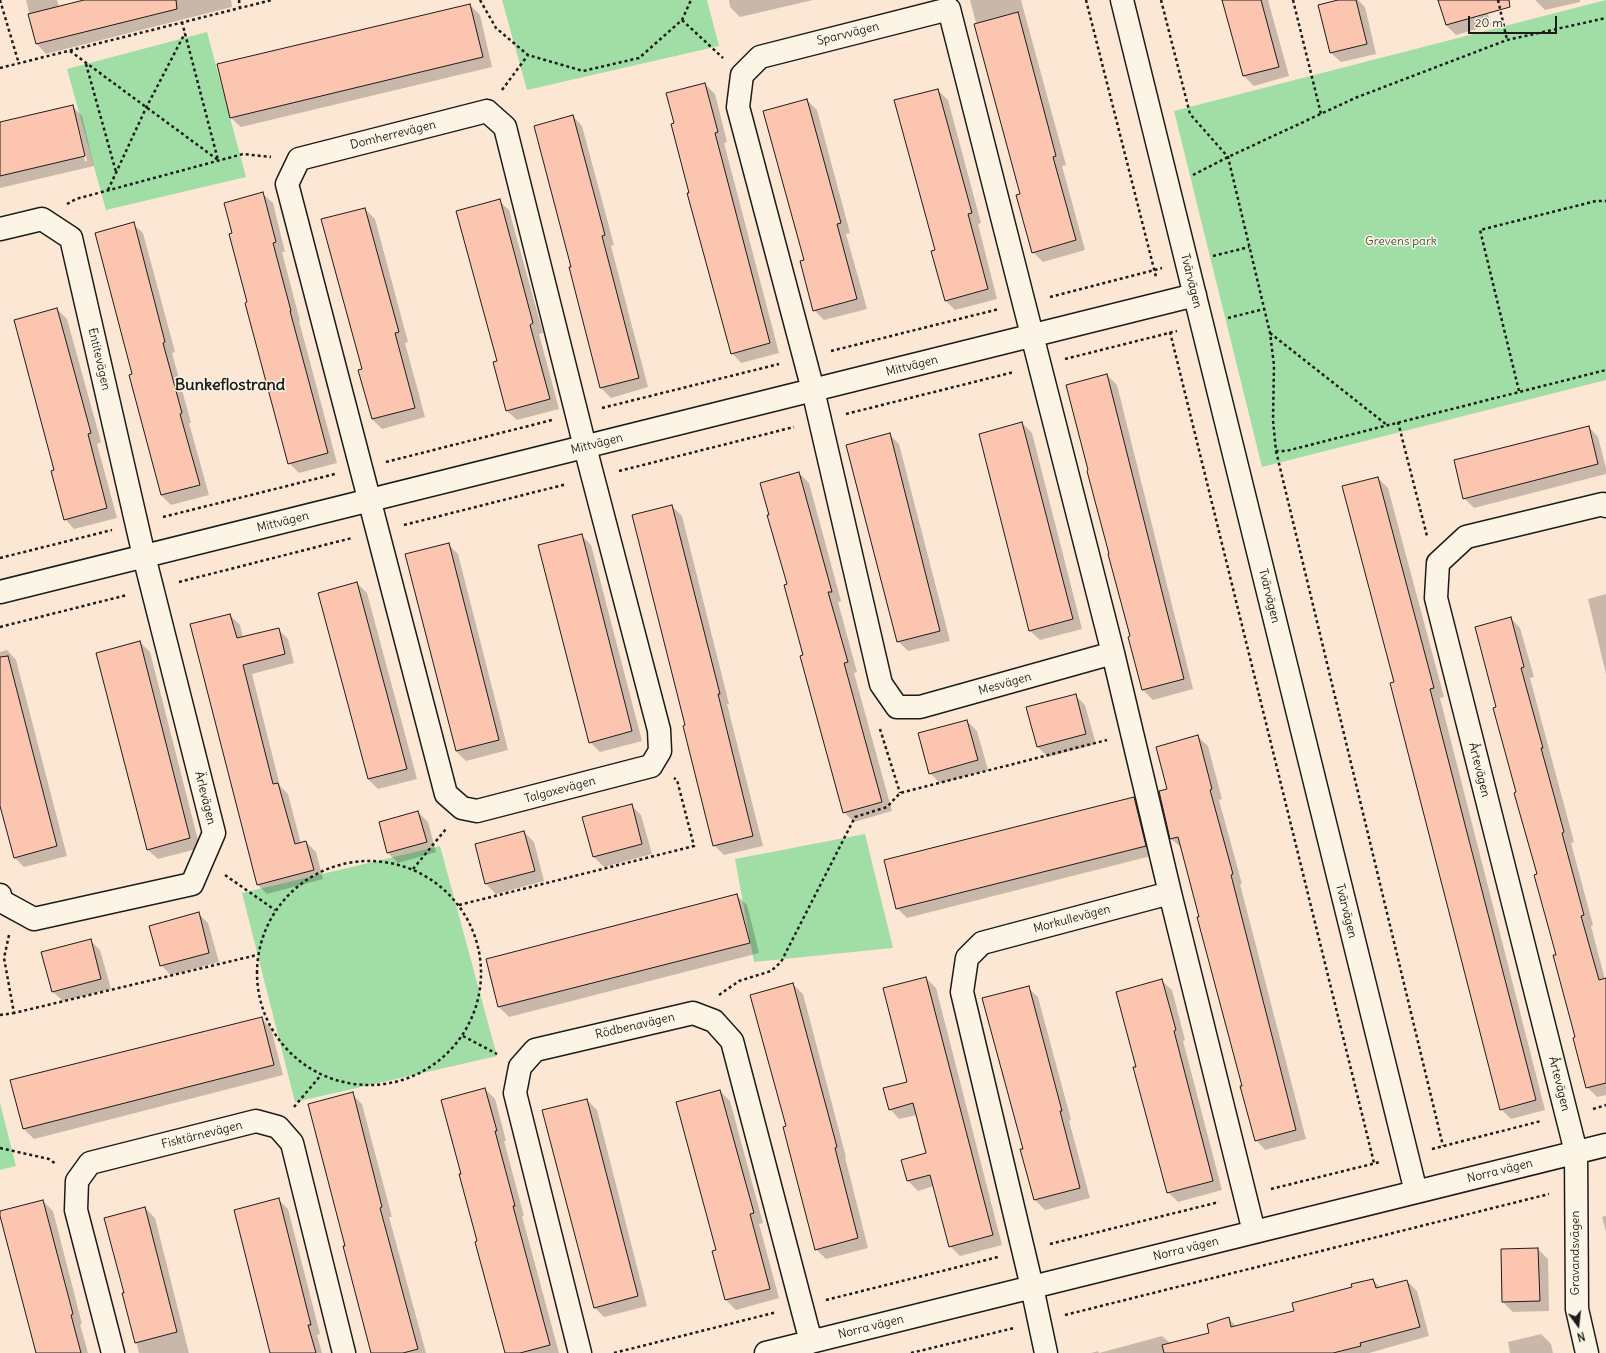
<!DOCTYPE html>
<meta charset="utf-8">
<style>
body{margin:0}
#map{position:relative;width:1606px;height:1353px;overflow:hidden;background:#fce7d5;font-family:Delius,sans-serif}
canvas{display:block}
.north{position:absolute;left:1558px;top:1305px;width:40px;height:40px;-webkit-text-stroke:3px #fcf5e5;paint-order:stroke;rotate:165deg;font-size:11px;font-weight:700;line-height:16px;text-align:center;color:#1c1c1c}
.north::after{content:'';display:block;margin:auto;width:14px;height:18px;background:#1c1c1c;clip-path:polygon(50% 0,100% 100%,50% 72%,0 100%)}
.scale{position:absolute;left:1468px;top:16px;width:89px;height:18px;box-sizing:border-box;border:2px solid #1c1c1c;border-top:0;padding-left:5px;font-size:12px;line-height:14px;white-space:nowrap;color:#1c1c1c;-webkit-text-stroke:3px #fcf5e5;paint-order:stroke}
</style>
<div id="map">
<canvas width="1606" height="1353"></canvas>
<div class="north">N</div>
<div class="scale">20 m</div>
</div>
<script>
const g = document.querySelector('canvas').getContext('2d');
g.lineJoin = 'round';
function fill(path, color) { g.fillStyle = color; g.fill(path, 'evenodd'); }
const shape = rows => new Path2D(rows.map(r => 'M' + r).join(''));
function trace(path, color, width, dash) { g.strokeStyle = color; g.lineWidth = width; g.lineCap = dash ? 'butt' : 'round'; g.setLineDash(dash || []); g.stroke(path); }
function write(font, color, halo, rows, align = 'center') {
  g.font = font + ' Delius,sans-serif'; g.lineWidth = 3; g.setLineDash([]); g.textBaseline = 'middle'; g.strokeStyle = halo; g.fillStyle = color; for (const [text, x, y, turn = 0] of rows) {
    g.save(); g.translate(x, y); g.rotate((+turn || 0) * Math.PI / 180); g.textAlign = isNaN(turn) ? turn : align; if (halo) g.strokeText(text, 0, 0); g.fillText(text, 0, 0); g.restore();
  }
}
fill(shape([
 [502,0,707,0,719,46,527,90],
 [1606,0,1606,380,1262,467,1174,111],
 [207,32,246,177,106,210,67,69],
 [865,834,893,948,754,962,735,859],
 [440,846,497,1056,295,1102,242,893],
 [0,1103,16,1166,0,1170]
]), '#a0dea6');
fill(shape([
 [26,0,57,0,59,8,122,0,231,0,232,7,46,54,37,44],
 [729,0,813,0,740,17,730,7],
 [970,0,1021,0,1066,165,1062,166,1085,250,1043,262,1033,252,1021,194],
 [1223,0,1268,0,1289,76,1254,86,1244,76],
 [1342,0,1358,0,1365,7,1376,54,1341,62,1331,53],
 [1439,0,1484,0,1491,25,1456,35,1446,25],
 [1535,0,1580,0,1580,2,1545,10],
 [470,5,480,15,492,67,241,127,231,118],
 [705,84,715,94,727,142,724,143,779,353,741,363,732,353,690,194],
 [938,90,948,100,981,223,978,224,997,299,955,310,945,300,936,251],
 [807,100,817,110,850,233,846,234,867,309,824,320,814,310,805,261],
 [72,106,82,116,94,166,0,188,0,123],
 [74,116,76,116,87,161,85,161],
 [573,116,582,126,614,245,611,246,648,387,611,398,601,388,570,268,573,267],
 [263,194,273,203,285,252,282,252,300,321,299,321,337,463,299,473,289,463,248,303,233,234],
 [499,201,509,210,543,333,539,334,559,409,517,420,507,411,498,361],
 [365,209,375,219,408,342,405,343,425,417,382,429,372,419,363,370],
 [133,224,143,233,175,352,172,353,191,423,189,423,209,495,171,505,161,495,133,375],
 [57,309,67,319,101,442,97,444,117,518,74,529,65,519,56,471],
 [1107,375,1117,385,1193,689,1153,700,1143,690,1129,637,1131,637],
 [1022,423,1032,433,1082,629,1040,640,1030,631],
 [1589,427,1598,437,1606,468,1606,474,1474,508,1464,498,1491,451],
 [889,434,899,444,950,641,908,651,898,641],
 [799,473,809,483,841,601,838,602,857,672,854,673,892,811,854,822,844,812,788,585],
 [1378,478,1388,488,1444,697,1440,698,1545,1110,1511,1119,1501,1109,1454,932,1456,932],
 [672,506,682,516,729,704,727,704,763,846,724,855,714,845,686,726],
 [581,535,591,545,642,741,600,752,590,742],
 [448,544,458,554,508,750,466,761,456,751,406,555],
 [357,583,367,593,417,779,378,789,368,779],
 [1606,594,1606,674,1588,599],
 [230,615,240,625,243,638,278,629,288,639,294,663,252,674,280,786,288,794,301,844,306,842,316,852,323,879,267,894,257,884],
 [1511,618,1520,628,1534,677,1530,678,1574,842,1571,843,1593,925,1591,926,1606,983,1606,1095,1597,1097,1587,1087,1538,875,1517,793,1497,708],
 [140,642,150,652,200,848,158,859,148,850],
 [7,650,16,660,67,856,24,867,15,858,0,800,0,652],
 [1075,695,1085,705,1096,744,1048,757,1038,747],
 [967,721,977,731,988,770,940,783,930,773],
 [1198,737,1208,746,1222,799,1219,800,1242,884,1240,884,1306,1139,1265,1150,1256,1140,1182,848,1171,839,1160,791,1169,789],
 [1134,798,1144,808,1155,855,907,918,897,908],
 [631,805,641,815,652,854,604,867,594,857,584,818],
 [418,812,428,822,436,852,398,863,388,853,380,823],
 [524,832,534,842,544,881,496,894,486,884,476,845],
 [737,896,747,905,759,953,509,1017,499,1007,487,959],
 [198,913,208,923,219,962,171,975,161,965],
 [90,940,100,950,111,989,63,1001,53,992],
 [926,978,936,988,1002,1245,960,1256,950,1246,934,1186,918,1191,908,1181,903,1160,927,1154,917,1115,899,1119,890,1109,909,1082],
 [1162,981,1172,990,1185,1040,1183,1041,1222,1190,1178,1202,1168,1192,1137,1067],
 [793,984,803,994,846,1157,845,1157,868,1248,826,1259,816,1249,787,1127],
 [1028,988,1038,997,1071,1120,1069,1121,1090,1198,1045,1210,1035,1200,1022,1150,1024,1150],
 [261,1018,271,1028,283,1075,34,1139,24,1129,12,1081],
 [485,1089,495,1099,506,1141,504,1141,524,1216,522,1216,559,1353,506,1353,462,1175],
 [720,1091,730,1101,763,1223,759,1224,779,1298,736,1310,726,1300,713,1252,717,1251],
 [352,1094,362,1104,392,1217,389,1217,426,1353,372,1353,347,1246],
 [587,1100,597,1110,647,1306,604,1317,595,1308],
 [278,1199,288,1209,320,1334,317,1335,322,1353,271,1353],
 [43,1201,53,1211,82,1324,80,1324,88,1353,37,1353],
 [145,1208,155,1218,189,1353,139,1353,124,1294,125,1293],
 [1606,1216,1606,1232,1602,1217],
 [1538,1249,1548,1259,1549,1311,1513,1312,1503,1302],
 [1373,1280,1381,1288,1407,1281,1417,1291,1429,1336,1369,1353,1091,1353,1098,1351,1099,1353,1162,1336,1171,1344,1210,1333,1228,1318,1237,1327,1295,1311],
 [1541,1334,1551,1344,1553,1353,1510,1353,1508,1342]
]), '#0003');
const building = shape([
 [84,0,176,0,177,9,36,44,28,14,84,0],
 [1222,0,1261,0,1279,67,1243,76,1222,0],
 [1338,0,1356,0,1367,44,1330,53,1318,5,1338,0],
 [1438,0,1509,0,1510,7,1446,25,1438,0],
 [470,4,483,57,230,118,217,64,470,4],
 [1018,12,1056,156,1053,157,1076,240,1032,253,1016,195,1020,194,974,24,1018,12],
 [705,83,718,132,715,133,770,343,731,354,687,193,689,193,671,124,674,123,666,93,705,83],
 [938,89,972,213,968,214,988,289,945,301,931,251,935,250,894,100,938,89],
 [807,99,841,223,837,224,857,299,813,311,800,261,804,260,763,111,807,99],
 [73,105,85,156,0,176,0,122,73,105],
 [573,115,605,235,602,236,639,378,600,388,569,267,571,267,534,126,573,115],
 [263,192,276,242,273,243,291,311,290,311,328,453,288,464,245,303,247,302,229,234,232,233,224,203,263,192],
 [500,199,533,323,530,325,550,399,506,411,493,362,497,361,456,211,500,199],
 [365,208,399,332,395,333,415,408,372,419,358,370,362,369,321,219,365,208],
 [134,222,165,342,163,343,182,413,180,414,200,485,161,495,129,375,132,374,95,233,134,222],
 [57,308,91,433,88,434,107,508,64,520,51,471,54,470,14,320,57,308],
 [1107,374,1184,679,1142,690,1128,637,1130,636,1108,554,1109,554,1087,471,1088,470,1066,385,1107,374],
 [1022,422,1073,619,1029,631,979,434,1022,422],
 [1589,426,1598,464,1463,499,1454,460,1589,426],
 [890,433,940,631,897,642,846,445,890,433],
 [799,472,832,592,828,592,848,662,844,663,882,802,843,813,800,656,803,655,784,585,787,584,767,515,769,515,760,483,799,472],
 [1378,477,1434,688,1430,689,1536,1100,1500,1110,1390,683,1394,682,1342,486,1378,477],
 [672,505,720,694,718,694,753,836,713,846,683,726,685,725,632,515,672,505],
 [582,534,632,731,589,743,538,545,582,534],
 [449,543,499,740,456,751,405,554,449,543],
 [357,582,407,769,368,779,318,593,357,582],
 [230,614,237,638,279,628,285,654,243,665,273,784,278,783,295,844,306,841,314,870,257,885,190,624,230,614],
 [1511,617,1524,667,1521,668,1543,748,1541,748,1564,832,1562,833,1584,915,1581,916,1599,980,1606,978,1606,1083,1586,1088,1573,1038,1575,1037,1553,955,1556,955,1534,875,1537,874,1514,793,1516,792,1493,708,1496,707,1475,627,1511,617],
 [140,641,190,838,147,850,96,653,140,641],
 [8,656,57,846,14,858,0,806,0,657,8,656],
 [1076,694,1086,734,1037,747,1026,707,1076,694],
 [967,720,978,760,929,774,918,733,967,720],
 [1198,735,1212,789,1210,790,1233,874,1231,875,1296,1130,1255,1141,1240,1086,1242,1086,1197,917,1199,917,1178,837,1170,839,1159,791,1167,789,1156,747,1198,735],
 [1134,797,1146,846,896,909,884,860,1134,797],
 [632,804,642,844,593,857,582,817,632,804],
 [418,811,427,842,387,853,379,822,418,811],
 [524,831,535,871,485,884,475,844,524,831],
 [737,894,750,943,498,1007,486,959,737,894],
 [199,912,209,953,160,966,149,926,199,912],
 [91,939,101,979,52,992,41,952,91,939],
 [926,977,993,1235,949,1247,930,1175,907,1181,901,1160,926,1153,913,1103,889,1110,883,1088,907,1082,883,988,926,977],
 [1162,979,1176,1030,1174,1031,1213,1181,1167,1193,1133,1067,1136,1067,1116,992,1162,979],
 [793,983,837,1147,835,1148,858,1238,815,1250,783,1127,786,1126,750,995,793,983],
 [1029,986,1062,1111,1060,1111,1080,1188,1034,1200,1020,1149,1023,1149,982,998,1029,986],
 [262,1017,274,1065,23,1129,10,1080,262,1017],
 [485,1088,497,1131,495,1131,515,1206,513,1206,550,1345,520,1353,505,1353,475,1242,477,1241,459,1174,461,1174,441,1100,485,1088],
 [720,1090,754,1213,750,1214,770,1289,725,1300,712,1251,716,1250,676,1102,720,1090],
 [353,1092,382,1207,380,1208,418,1349,403,1353,371,1353,343,1246,345,1246,308,1104,353,1092],
 [587,1099,638,1296,594,1308,542,1110,587,1099],
 [279,1198,311,1325,308,1325,316,1353,270,1353,234,1210,279,1198],
 [43,1200,73,1314,71,1315,81,1353,36,1353,0,1216,0,1211,43,1200],
 [145,1207,177,1332,135,1343,122,1293,124,1293,104,1218,145,1207],
 [1538,1248,1540,1301,1502,1302,1501,1249,1538,1248],
 [1373,1279,1376,1288,1407,1280,1420,1327,1360,1343,1361,1346,1333,1353,1164,1353,1162,1345,1209,1333,1207,1324,1229,1317,1231,1327,1294,1311,1292,1303,1352,1287,1351,1284,1373,1279]
]);
fill(building, '#fcc5af');
trace(building, '#1c1c1c', 1);
const minor = shape([
 [1122,0,1416,1192],
 [949,9,1113,653,920,707,897,707,881,684,813,390,738,107,742,75,760,57,949,9],
 [487,111,505,127,585,447,659,730,660,751,651,766,477,811,462,808,446,794,287,184,299,159,487,111],
 [0,229,42,219,71,238,144,556,214,833,192,884,34,919,1,901,0,895],
 [0,592,1195,295],
 [1113,653,1170,893],
 [113,1353,76,1210,77,1181,90,1163,256,1121,278,1127,292,1143,344,1353],
 [580,1353,515,1093,520,1067,535,1050,693,1013,714,1021,732,1041,811,1342],
 [766,1353,1606,1145],
 [1046,1353,1032,1287,962,992,967,958,982,943,1170,893,1254,1232],
 [1587,1353,1577,1309,1576,1152,1436,598,1438,563,1466,537,1603,504,1606,506]
]);
trace(minor, '#1c1c1c', 25);
trace(shape([
 [0,0,19,64],
 [239,0,240,8],
 [480,0,496,28,528,55,583,71,639,58,682,20,691,0],
 [1086,0,1156,277],
 [1161,0,1190,114,1228,157,1270,333,1274,365,1273,420,1276,451,1286,451,1606,370],
 [1293,0,1321,114],
 [1498,0,1507,40],
 [682,20,723,58],
 [182,22,218,160],
 [70,51,218,160],
 [86,64,116,172],
 [0,68,272,0],
 [502,90,528,55],
 [1193,175,1228,157,1355,98,1507,40,1606,18],
 [108,190,146,108,185,33],
 [67,204,76,199,243,154,271,157],
 [1213,256,1249,247],
 [1050,297,1162,268],
 [1228,318,1264,309],
 [1170,332,1374,1163],
 [1270,333,1387,425],
 [831,351,999,309],
 [1065,359,1177,331],
 [1519,391,1480,230,1596,201,1606,201],
 [602,408,779,364],
 [846,414,1014,372],
 [1398,422,1427,536],
 [1276,451,1443,1146],
 [386,462,552,420],
 [619,471,794,427],
 [163,517,335,474],
 [404,525,567,484],
 [0,558,112,530],
 [179,582,352,538],
 [0,627,127,595],
 [880,729,900,793],
 '257 973a112 112 0 1 1 224 0a112 112 0 1 1-224 0Z',
 [413,869,446,829],
 [225,875,275,910],
 [459,905,694,846,677,780,674,778],
 [9,935,4,958,14,1013,257,955],
 [719,995,739,981,771,971,781,962,855,817,887,807,900,793,1107,740],
 [0,1015,14,1013],
 [463,1036,497,1054],
 [294,1107,321,1075],
 [1593,1109,1606,1105],
 [0,1148,49,1159,56,1164],
 [1432,1149,1541,1121],
 [1271,1189,1380,1162],
 [1050,1244,1219,1202],
 [826,1300,998,1257],
 [1065,1315,1549,1194],
 [614,1353,777,1312],
 [911,1353,1014,1328]
]), '#1c1c1c', 2.5, [3, 3]);
trace(minor, '#fcf5e5', 22);
write('12px', '#1c1c1c', '#fcf5e5', [
 ["Sparvvägen",848,34,-14],
 ["Domherrevägen",393,135,-14],
 ["Tvärvägen",1191,281,76],
 ["Entitevägen",99,359,77],
 ["Mittvägen",912,366,-14],
 ["Mittvägen",597,444,-14],
 ["Mittvägen",283,522,-14],
 ["Tvärvägen",1269,596,76],
 ["Mesvägen",1005,684,-16],
 ["Årtevägen",1479,770,76],
 ["Talgoxevägen",560,790,-15],
 ["Ärlevägen",205,798,76],
 ["Tvärvägen",1346,911,76],
 ["Morkullevägen",1072,919,-15],
 ["Rödbenavägen",635,1026,-13],
 ["Årtevägen",1559,1084,76],
 ["Fisktärnevägen",202,1135,-14],
 ["Norra vägen",1500,1171,-14],
 ["Norra vägen",1186,1249,-14],
 ["Gravandsvägen",1576,1253,-90],
 ["Norra vägen",871,1327,-14]
]);
write('12px', '#445645', '#fcf5e5', [
 ["Grevens park",1401,242]
]);
write('bold 16px', '#1c1c1c', '#fcf5e5', [
 ["Bunkeflostrand",230,385]
]);
</script>
